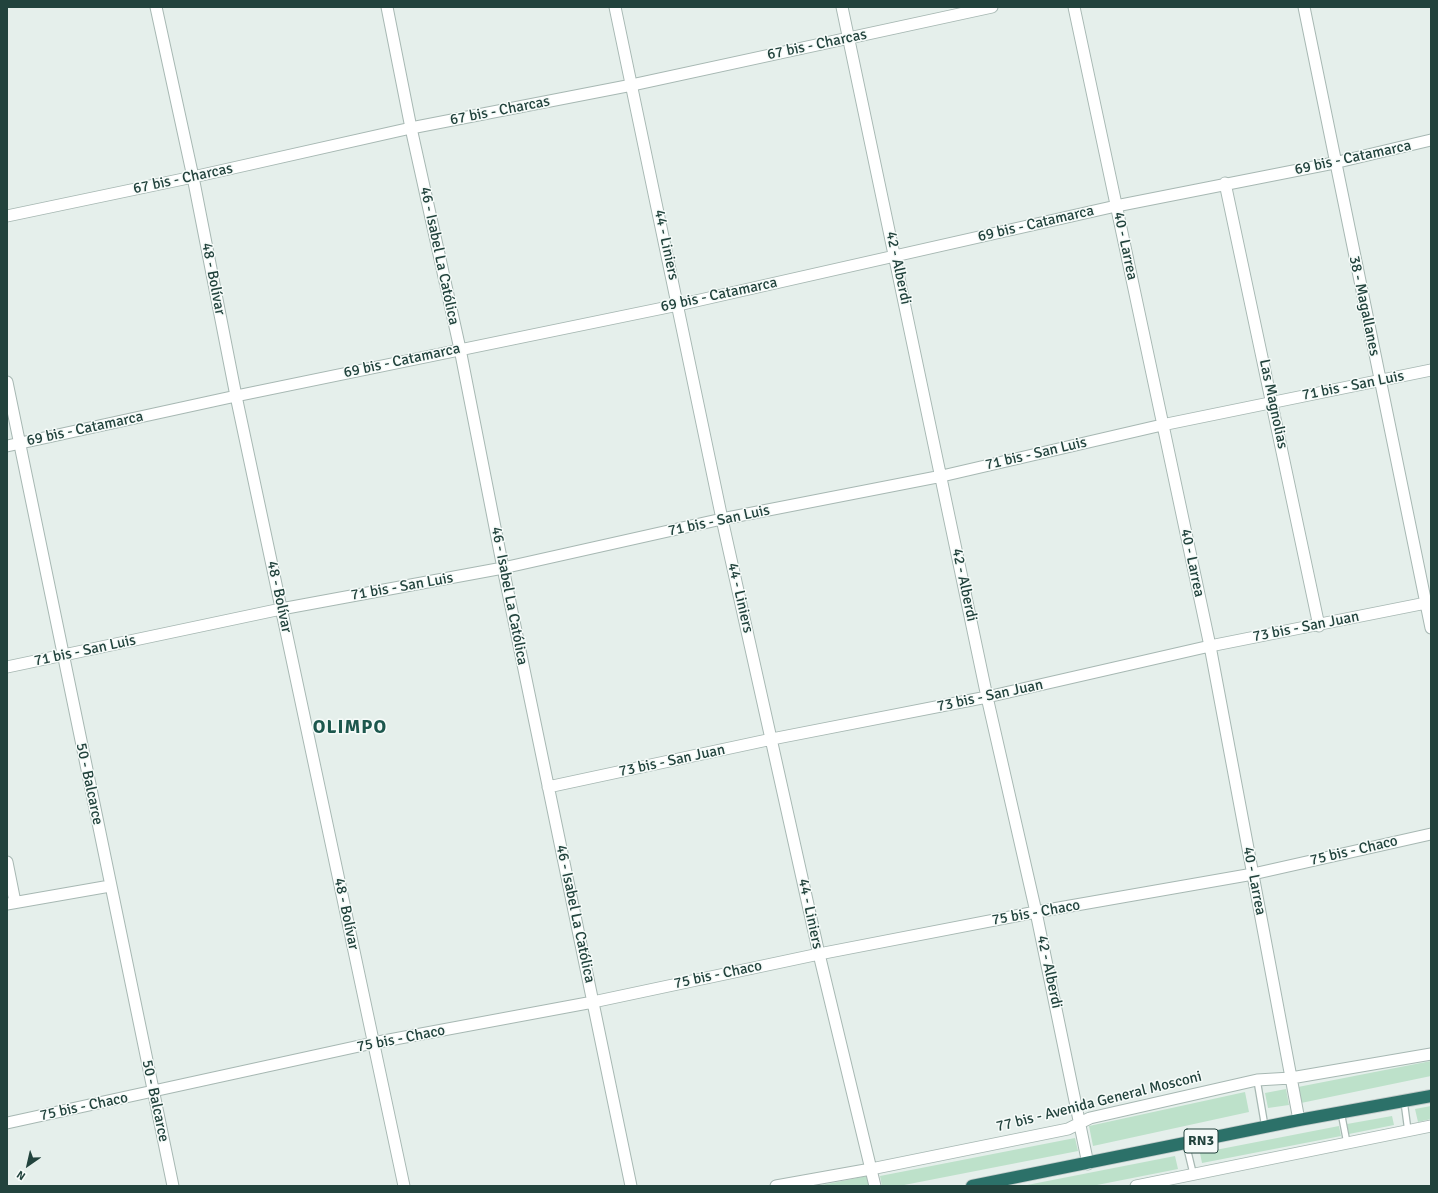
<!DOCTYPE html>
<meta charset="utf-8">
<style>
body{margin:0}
#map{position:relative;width:1438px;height:1193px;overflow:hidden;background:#e5efeb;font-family:Signika,sans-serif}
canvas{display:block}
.frame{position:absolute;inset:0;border:8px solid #22433d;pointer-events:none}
.north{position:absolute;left:8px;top:1145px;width:40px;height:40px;-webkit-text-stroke:3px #f6fbf9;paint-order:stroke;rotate:214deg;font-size:11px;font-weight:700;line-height:16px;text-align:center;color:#22433d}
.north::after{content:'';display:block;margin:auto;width:14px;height:18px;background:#22433d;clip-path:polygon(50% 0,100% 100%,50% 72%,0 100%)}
</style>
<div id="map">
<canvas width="1438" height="1193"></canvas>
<div class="frame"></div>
<div class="north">N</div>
</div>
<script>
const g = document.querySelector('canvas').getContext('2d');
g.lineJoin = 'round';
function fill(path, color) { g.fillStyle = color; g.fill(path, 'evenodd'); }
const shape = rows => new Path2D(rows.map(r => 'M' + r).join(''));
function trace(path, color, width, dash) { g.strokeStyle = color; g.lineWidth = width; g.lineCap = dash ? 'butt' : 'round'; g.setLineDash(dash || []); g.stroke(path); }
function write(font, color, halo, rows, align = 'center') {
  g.font = font + ' Signika,sans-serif'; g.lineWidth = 3; g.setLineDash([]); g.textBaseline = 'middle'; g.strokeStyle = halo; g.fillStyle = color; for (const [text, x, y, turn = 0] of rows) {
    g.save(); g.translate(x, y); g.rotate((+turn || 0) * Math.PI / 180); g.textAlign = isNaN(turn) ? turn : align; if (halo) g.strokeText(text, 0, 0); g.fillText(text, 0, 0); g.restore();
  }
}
fill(shape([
 [1431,1061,1431,1076,1301,1103,1298,1087],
 [1286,1089,1289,1105,1268,1108,1265,1093],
 [1245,1092,1249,1112,1093,1146,1089,1126],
 [1431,1106,1431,1119,1418,1122,1415,1109],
 [1392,1116,1394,1125,1349,1134,1347,1124],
 [1339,1126,1341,1136,1202,1163,1200,1153],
 [1075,1138,1078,1151,899,1186,882,1186,880,1176],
 [1175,1156,1178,1169,1092,1186,1022,1186],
 [867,1176,869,1186,817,1186]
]), '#bde1ca');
const lane = shape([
 [1257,1080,1265,1127],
 [1404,1101,1408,1131],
 [1341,1112,1347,1143],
 [1186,1144,1193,1173]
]);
const street = shape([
 [156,7,193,177,236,396,404,1186],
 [387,7,411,128,460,349,503,568,631,1186],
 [615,7,722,519,819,954,875,1186],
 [842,7,987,697,1036,912,1088,1164],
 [1074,7,1210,646,1299,1120],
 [1304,7,1431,628],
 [1225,183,1319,626],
 [7,216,193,177,411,128,632,85,992,7],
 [7,382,173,1186],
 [7,446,236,396,678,305,1116,206,1334,163,1431,140],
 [7,667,281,609,503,568,722,519,942,476,1162,425,1431,370],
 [548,787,772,739,987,697,1210,646,1431,602],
 [7,862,15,902],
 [7,904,110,886],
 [7,1123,373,1043,593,1002,819,954,1036,912,1253,874,1431,834],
 [776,1186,871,1169,1068,1129,1090,1118,1257,1080,1291,1078,1431,1054],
 [1136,1186,1431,1126]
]);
const highway = shape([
 [972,1186,1299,1120,1431,1096]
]);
trace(lane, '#a7b8b3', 8);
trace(street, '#a7b8b3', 13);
trace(highway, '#c1cac9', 14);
trace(lane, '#fff', 5.5);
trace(street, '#fff', 11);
trace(highway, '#2c7169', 12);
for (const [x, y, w] of [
 [1201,1141,34]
]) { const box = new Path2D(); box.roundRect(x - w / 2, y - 12, w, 24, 3); g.fillStyle = '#f6fbf9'; g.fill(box); trace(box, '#22433d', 1); }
write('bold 14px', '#22433d', null, [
 ["RN3",1201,1141]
]);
write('15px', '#22433d', '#f6fbf9', [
 ["67 bis - Charcas",817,45,-12],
 ["67 bis - Charcas",500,111,-11],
 ["69 bis - Catamarca",1353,158,-12],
 ["67 bis - Charcas",183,179,-12],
 ["69 bis - Catamarca",1036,224,-13],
 ["44 - Liniers",666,245,78],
 ["40 - Larrea",1125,246,78],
 ["46 - Isabel La Católica",439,256,78],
 ["42 - Alberdi",898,268,78],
 ["48 - Bolívar",213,279,79],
 ["69 bis - Catamarca",719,295,-12],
 ["38 - Magallanes",1364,306,78],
 ["69 bis - Catamarca",402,361,-12],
 ["71 bis - San Luis",1353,386,-11],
 ["Las Magnolias",1273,404,78],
 ["69 bis - Catamarca",85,429,-12],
 ["71 bis - San Luis",1036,454,-13],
 ["71 bis - San Luis",719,521,-12],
 ["40 - Larrea",1192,563,78],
 ["42 - Alberdi",964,585,78],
 ["71 bis - San Luis",402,587,-10],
 ["46 - Isabel La Católica",509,596,79],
 ["48 - Bolívar",279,597,78],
 ["44 - Liniers",740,598,77],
 ["73 bis - San Juan",1306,627,-11],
 ["71 bis - San Luis",85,651,-12],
 ["73 bis - San Juan",990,696,-12],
 ["73 bis - San Juan",672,761,-12],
 ["50 - Balcarce",89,784,78],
 ["75 bis - Chaco",1354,851,-13],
 ["40 - Larrea",1254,881,79],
 ["75 bis - Chaco",1036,913,-10],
 ["48 - Bolívar",346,914,78],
 ["46 - Isabel La Católica",575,914,78],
 ["44 - Liniers",810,914,78],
 ["42 - Alberdi",1049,972,78],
 ["75 bis - Chaco",718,975,-12],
 ["75 bis - Chaco",401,1039,-11],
 ["50 - Balcarce",155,1101,78],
 ["77 bis - Avenida General Mosconi",1099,1102,-14],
 ["75 bis - Chaco",84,1107,-12]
]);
g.letterSpacing = '1px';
write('bold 19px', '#1c574d', '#f6fbf9', [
 ["OLIMPO",350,728]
]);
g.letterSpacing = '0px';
</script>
